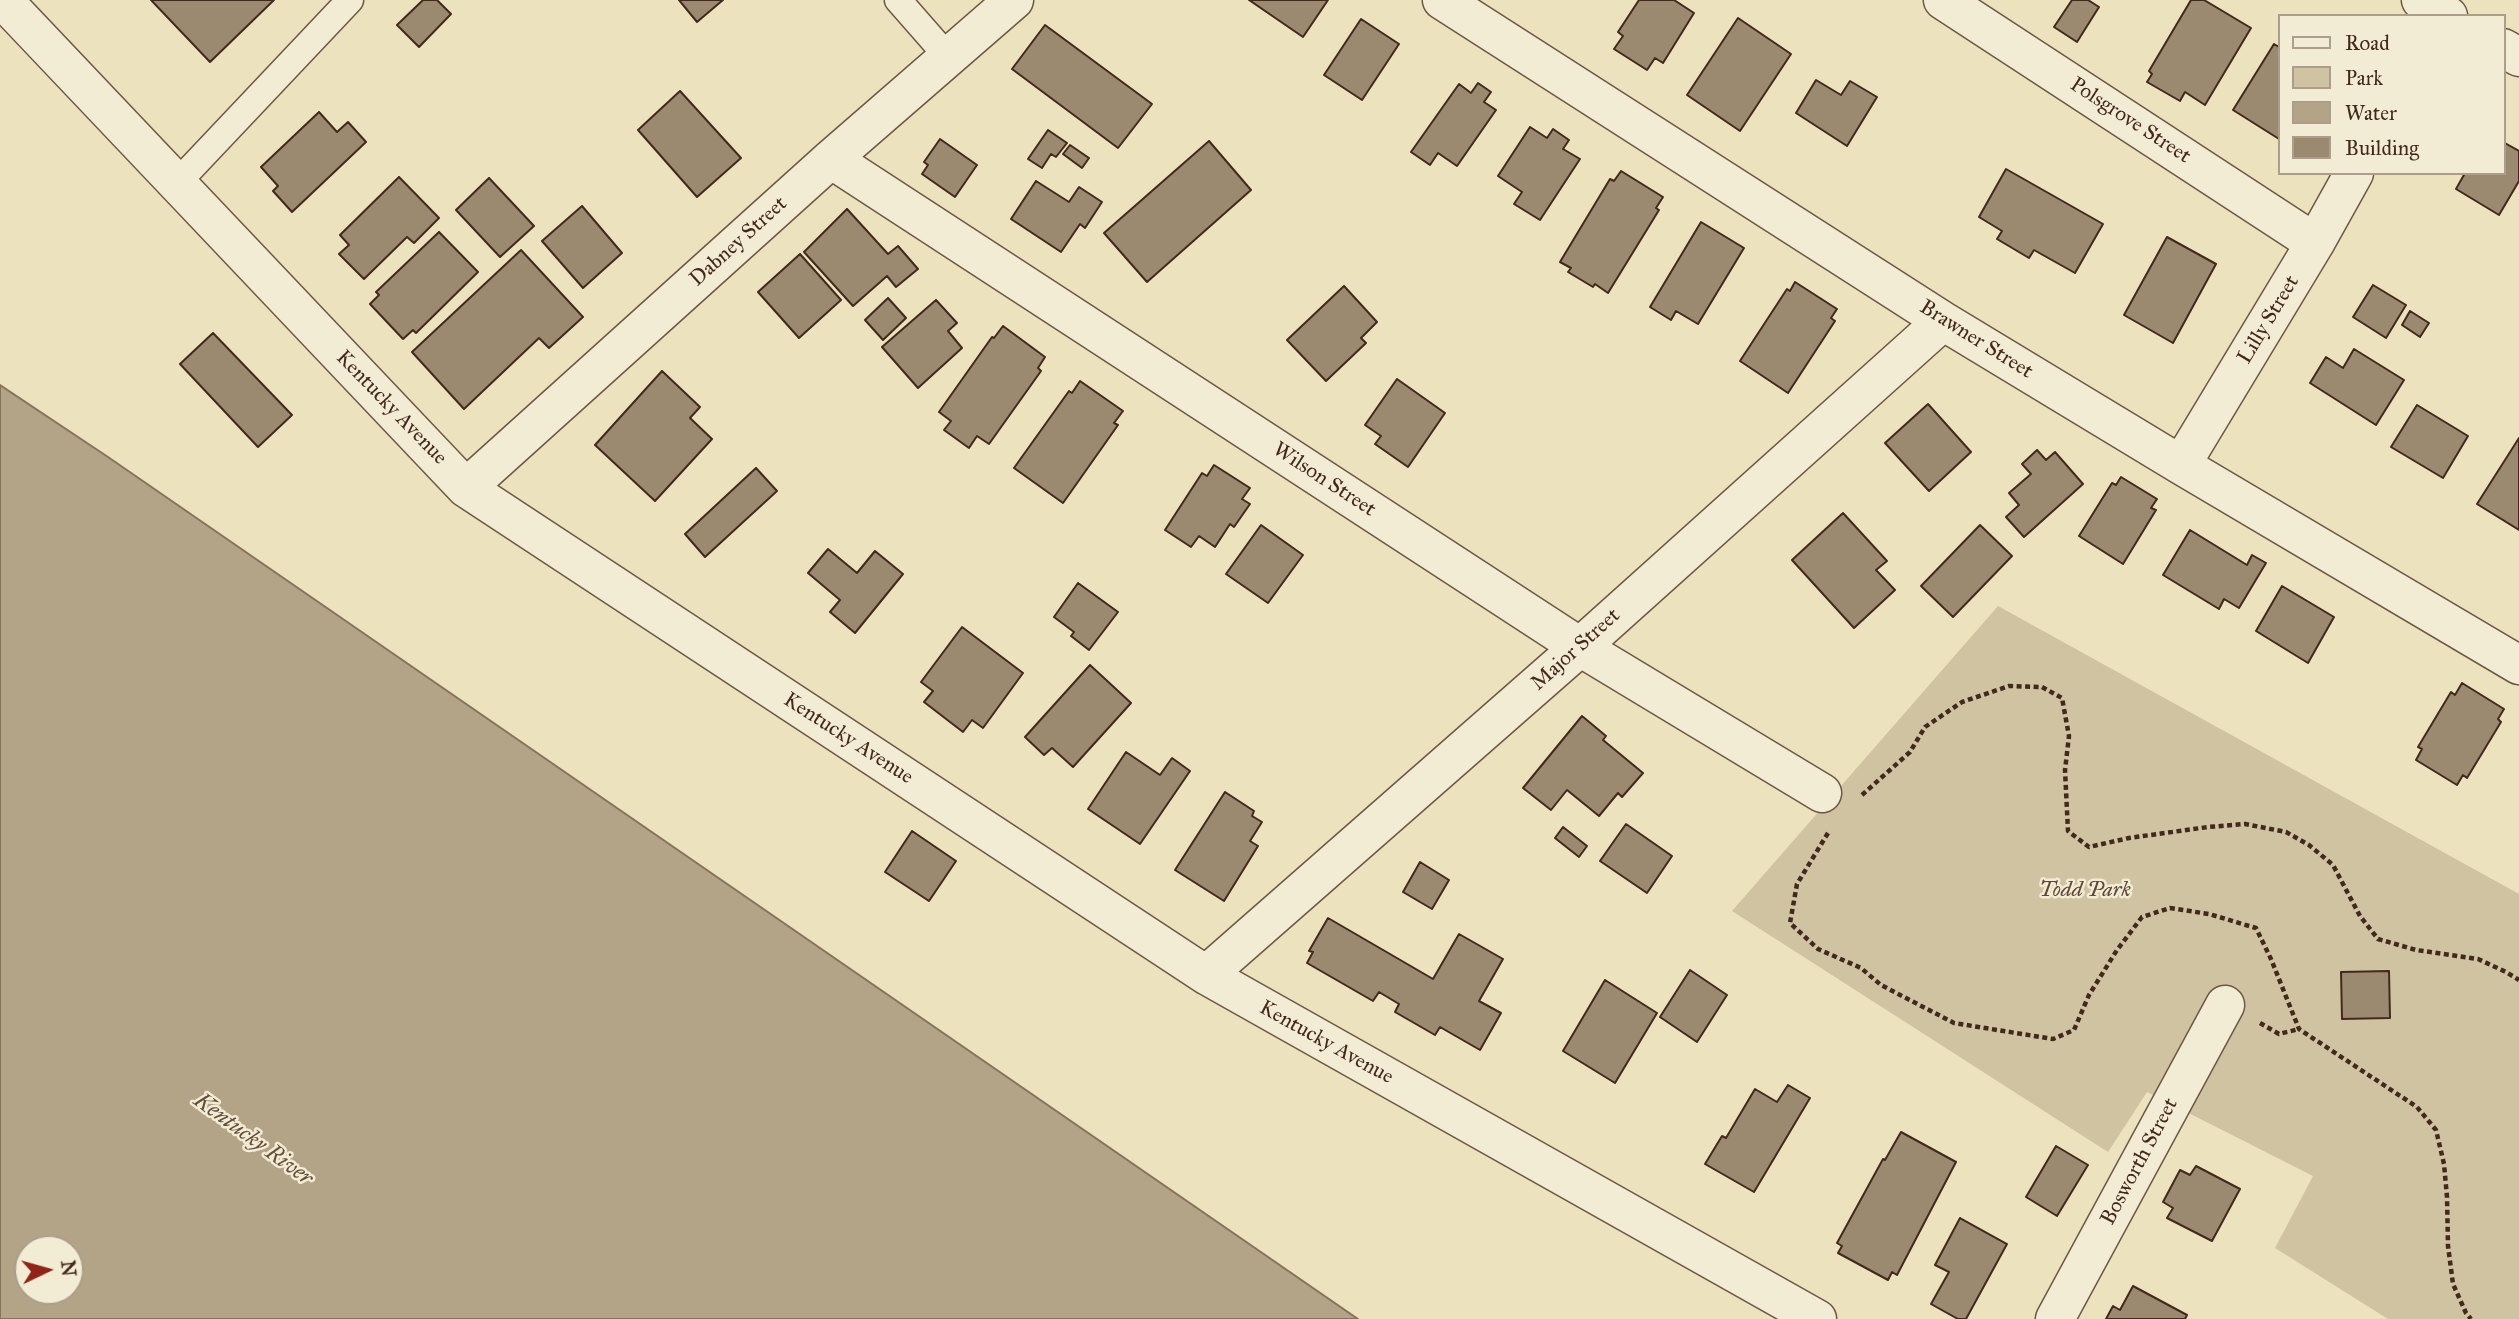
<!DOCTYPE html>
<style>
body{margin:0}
#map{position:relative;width:2519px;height:1319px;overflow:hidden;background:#ece2bd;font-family:"IM FELL Great Primer",serif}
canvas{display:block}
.legend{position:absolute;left:2278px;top:14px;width:228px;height:161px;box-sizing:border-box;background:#f3ecd4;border:2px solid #ad9e8b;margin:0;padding:9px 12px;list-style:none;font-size:21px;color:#43291d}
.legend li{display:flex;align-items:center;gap:14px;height:35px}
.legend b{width:35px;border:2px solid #ad9e8b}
.north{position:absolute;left:14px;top:1235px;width:70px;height:70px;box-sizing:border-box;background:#f3ecd4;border:2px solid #ad9e8b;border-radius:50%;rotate:85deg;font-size:19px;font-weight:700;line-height:28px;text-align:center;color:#43291d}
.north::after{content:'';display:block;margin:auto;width:24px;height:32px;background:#8f2418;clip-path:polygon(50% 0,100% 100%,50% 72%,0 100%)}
</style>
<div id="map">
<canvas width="2519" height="1319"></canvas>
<ul class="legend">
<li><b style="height:9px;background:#f3ecd4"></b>Road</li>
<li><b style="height:19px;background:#cfc3a2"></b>Park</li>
<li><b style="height:19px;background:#b3a387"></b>Water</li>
<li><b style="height:19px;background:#9b8970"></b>Building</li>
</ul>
<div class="north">N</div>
</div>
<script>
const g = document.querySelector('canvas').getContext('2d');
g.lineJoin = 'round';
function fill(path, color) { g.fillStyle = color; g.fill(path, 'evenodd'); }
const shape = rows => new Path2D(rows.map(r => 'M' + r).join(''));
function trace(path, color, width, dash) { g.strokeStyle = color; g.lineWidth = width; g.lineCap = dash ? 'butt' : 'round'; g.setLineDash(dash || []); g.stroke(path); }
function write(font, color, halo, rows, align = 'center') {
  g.font = font + ' "IM FELL Great Primer",serif'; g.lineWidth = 5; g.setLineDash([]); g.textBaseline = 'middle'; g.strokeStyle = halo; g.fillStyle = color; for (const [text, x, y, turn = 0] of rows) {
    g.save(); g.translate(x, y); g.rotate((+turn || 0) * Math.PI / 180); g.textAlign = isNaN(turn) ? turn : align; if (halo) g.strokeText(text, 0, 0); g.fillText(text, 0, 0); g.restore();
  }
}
fill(shape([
 [1998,606,2519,894,2519,1319,2388,1319,2275,1248,2313,1176,2147,1092,2108,1152,1732,911]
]), '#cfc3a2');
const water = shape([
 [0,385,108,457,1358,1319,0,1319,0,385],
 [28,1249,70,1249,70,1291,28,1291,28,1249]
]);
fill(water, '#b3a387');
trace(water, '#86725d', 2);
const building = shape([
 [151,0,274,0,210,62,151,0],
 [423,0,437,0,451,14,419,47,397,25,423,0],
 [679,0,723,0,697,22,679,0],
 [1249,0,1328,0,1303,37,1249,0],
 [1639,0,1674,0,1694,13,1663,63,1655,58,1647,70,1614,49,1623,36,1618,32,1639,0],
 [2072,0,2088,0,2099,7,2077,42,2054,27,2072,0],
 [2191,0,2204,0,2251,28,2205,105,2185,92,2180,101,2147,82,2152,74,2149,71,2191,0],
 [1738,18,1791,54,1740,131,1687,95,1738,18],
 [1361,19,1399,44,1362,100,1324,75,1361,19],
 [1045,25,1152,104,1118,148,1012,69,1045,25],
 [2274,44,2279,47,2279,139,2233,110,2274,44],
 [1816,80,1841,95,1850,81,1877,97,1847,146,1796,113,1816,80],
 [1478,83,1491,92,1484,102,1496,110,1457,166,1438,153,1430,165,1411,152,1459,84,1471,93,1478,83],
 [680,91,741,158,697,197,638,130,680,91],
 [319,112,337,132,348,122,366,142,292,212,273,191,278,186,261,167,319,112],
 [1530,127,1547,138,1553,129,1569,140,1563,149,1580,159,1540,220,1514,204,1522,192,1498,176,1530,127],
 [1048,130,1067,143,1056,157,1051,154,1042,168,1028,159,1048,130],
 [940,139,977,165,955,197,922,174,928,165,924,162,940,139],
 [1209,141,1251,190,1147,282,1104,233,1209,141],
 [2503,142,2519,151,2519,181,2499,215,2456,189,2465,173,2503,173,2503,142],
 [1070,145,1089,158,1082,168,1063,154,1070,145],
 [2006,169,2103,224,2075,273,2034,250,2029,258,1997,239,2002,231,1979,217,2006,169],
 [1621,171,1663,197,1656,208,1659,210,1608,293,1595,284,1593,287,1568,272,1571,268,1560,262,1610,179,1614,181,1621,171],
 [399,177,439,218,414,243,407,237,364,279,339,254,349,245,340,235,399,177],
 [489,178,534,226,500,257,456,210,489,178],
 [1036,181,1069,202,1079,187,1102,202,1085,228,1080,224,1061,252,1011,219,1036,181],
 [582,206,622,253,583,288,542,241,582,206],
 [847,209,888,254,898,246,918,269,896,287,887,276,853,306,804,252,847,209],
 [1701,222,1744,248,1698,324,1676,311,1671,320,1650,307,1701,222],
 [439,232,478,272,416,333,413,330,403,339,370,304,379,295,376,292,439,232],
 [2167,237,2216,264,2173,343,2124,315,2167,237],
 [521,250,583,317,549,348,539,338,464,409,412,352,521,250],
 [800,254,841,300,799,338,758,292,800,254],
 [1795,282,1837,309,1831,318,1835,321,1788,393,1740,361,1787,289,1790,291,1795,282],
 [2373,285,2406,305,2386,338,2353,317,2373,285],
 [1344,286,1377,322,1361,338,1366,343,1326,381,1287,340,1344,286],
 [888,298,906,318,883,340,865,320,888,298],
 [936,300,957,323,948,331,962,348,918,388,882,347,936,300],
 [2410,311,2429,323,2420,337,2402,325,2410,311],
 [1003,326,1045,357,1038,368,1041,371,989,444,977,436,969,448,944,430,951,421,939,412,992,337,994,338,1003,326],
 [213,333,292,415,258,447,180,364,213,333],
 [2354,349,2404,380,2376,425,2310,383,2326,357,2343,368,2354,349],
 [662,371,700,407,690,418,712,439,655,501,595,445,662,371],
 [1397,379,1445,413,1408,467,1375,444,1381,436,1365,425,1397,379],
 [1080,381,1123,411,1114,423,1118,425,1063,503,1014,468,1069,391,1072,393,1080,381],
 [1928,404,1971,452,1929,491,1885,443,1928,404],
 [2417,405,2468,436,2443,478,2391,447,2417,405],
 [2519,438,2519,530,2477,504,2519,438],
 [2037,450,2046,460,2055,452,2083,484,2024,537,2006,517,2019,505,2009,493,2031,474,2022,464,2037,450],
 [1214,465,1250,488,1242,499,1250,504,1234,527,1230,524,1215,547,1199,536,1191,547,1165,530,1202,473,1207,476,1214,465],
 [756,468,777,491,705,557,685,534,756,468],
 [2121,477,2157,499,2151,508,2156,510,2123,564,2079,536,2112,483,2116,485,2121,477],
 [1843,513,1887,561,1876,570,1895,590,1854,628,1792,560,1843,513],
 [1261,525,1303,555,1268,603,1226,574,1261,525],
 [1980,525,2012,556,1953,617,1921,586,1980,525],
 [2190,530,2247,565,2252,555,2266,563,2239,608,2224,599,2219,609,2163,575,2190,530],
 [828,549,857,573,875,551,903,574,855,633,830,612,840,600,808,573,828,549],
 [1078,583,1118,612,1089,650,1071,636,1074,632,1054,617,1078,583],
 [2282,586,2334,617,2308,663,2256,631,2282,586],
 [962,627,1023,673,983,728,972,720,963,732,924,702,933,691,921,682,962,627],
 [1090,665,1131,703,1073,767,1052,748,1044,755,1025,737,1090,665],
 [2462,683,2504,709,2498,719,2501,722,2467,778,2463,775,2457,785,2416,760,2422,749,2418,747,2451,692,2455,695,2462,683],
 [1582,716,1606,736,1603,740,1643,773,1622,797,1618,793,1599,816,1567,790,1551,810,1523,788,1582,716],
 [1126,752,1160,775,1172,758,1190,771,1140,844,1088,809,1126,752],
 [1225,792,1254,811,1252,816,1262,822,1250,841,1258,846,1224,901,1175,870,1225,792],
 [1626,824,1672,856,1647,893,1600,861,1626,824],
 [1563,827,1587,846,1579,857,1555,838,1563,827],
 [912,831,956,861,929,901,885,872,912,831],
 [1420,862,1449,880,1432,909,1403,892,1420,862],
 [1328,918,1433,979,1459,934,1503,959,1479,1001,1501,1013,1480,1050,1440,1027,1435,1035,1395,1012,1399,1004,1379,992,1373,1001,1307,963,1313,952,1309,951,1328,918],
 [1690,970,1727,995,1697,1042,1660,1017,1690,970],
 [2389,971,2390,1018,2342,1019,2341,972,2389,971],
 [1605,980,1657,1013,1615,1083,1563,1051,1605,980],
 [1788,1085,1810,1098,1754,1192,1705,1164,1722,1136,1726,1138,1755,1089,1777,1102,1788,1085],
 [1901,1132,1956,1162,1897,1275,1892,1272,1888,1280,1838,1253,1842,1246,1837,1243,1883,1159,1885,1160,1901,1132],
 [2056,1146,2088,1165,2057,1216,2026,1197,2056,1146],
 [2196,1166,2240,1189,2212,1241,2167,1218,2173,1208,2163,1202,2180,1170,2190,1175,2196,1166],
 [1960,1218,2007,1244,1966,1319,1958,1319,1931,1304,1949,1272,1935,1265,1960,1218],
 [2133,1286,2187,1315,2185,1319,2106,1319,2113,1306,2120,1310,2133,1286]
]);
fill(building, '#9b8970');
trace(building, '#43291d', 2);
const lane = shape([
 [898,0,948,57],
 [177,183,350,0]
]);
const street = shape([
 [3,0,466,488,1206,975,1817,1319],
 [1442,0,1943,321,2181,465,2519,665],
 [1943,0,2315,243],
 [2421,0,2448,16],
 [2503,48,2519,57],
 [831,159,1580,647,1822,793],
 [2181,465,2315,243,2354,173],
 [466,488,831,159,1014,0],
 [1206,975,1580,647,1943,321],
 [2055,1319,2225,1005]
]);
trace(lane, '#6d5745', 29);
trace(street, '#6d5745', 41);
trace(shape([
 [1862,795,1910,752,1925,727,1962,702,2009,686,2042,687,2062,698,2069,736,2065,770,2068,831,2089,847,2129,838,2208,827,2245,824,2286,832,2309,845,2333,865,2360,916,2378,939,2416,950,2478,959,2506,972,2519,980],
 [1828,833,1797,884,1790,923,1818,949,1861,968,1881,985,1954,1023,2053,1039,2074,1030,2089,995,2117,950,2142,917,2170,908,2209,914,2256,928,2271,959,2299,1029,2417,1107,2436,1130,2444,1164,2447,1197,2448,1246,2453,1284,2466,1313,2471,1319],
 [2260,1023,2279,1034,2299,1029]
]), '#43291d', 4.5, [5, 3.5]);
trace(lane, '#f3ecd4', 26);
trace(street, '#f3ecd4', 38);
write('21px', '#43291d', '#f3ecd4', [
 ["Polsgrove Street",2130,121,33],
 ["Dabney Street",739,242,-42],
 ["Lilly Street",2269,320,-59],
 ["Brawner Street",1976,340,32],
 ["Kentucky Avenue",391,408,46],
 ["Wilson Street",1324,480,33],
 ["Major Street",1576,650,-42],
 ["Kentucky Avenue",848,739,33],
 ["Kentucky Avenue",1326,1043,29],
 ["Bosworth Street",2140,1162,-62]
]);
write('italic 21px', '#5f4838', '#f3ecd4', [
 ["Todd Park",2085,891]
]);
write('italic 23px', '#654e3d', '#f3ecd4', [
 ["Kentucky River",253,1140,36]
]);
</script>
